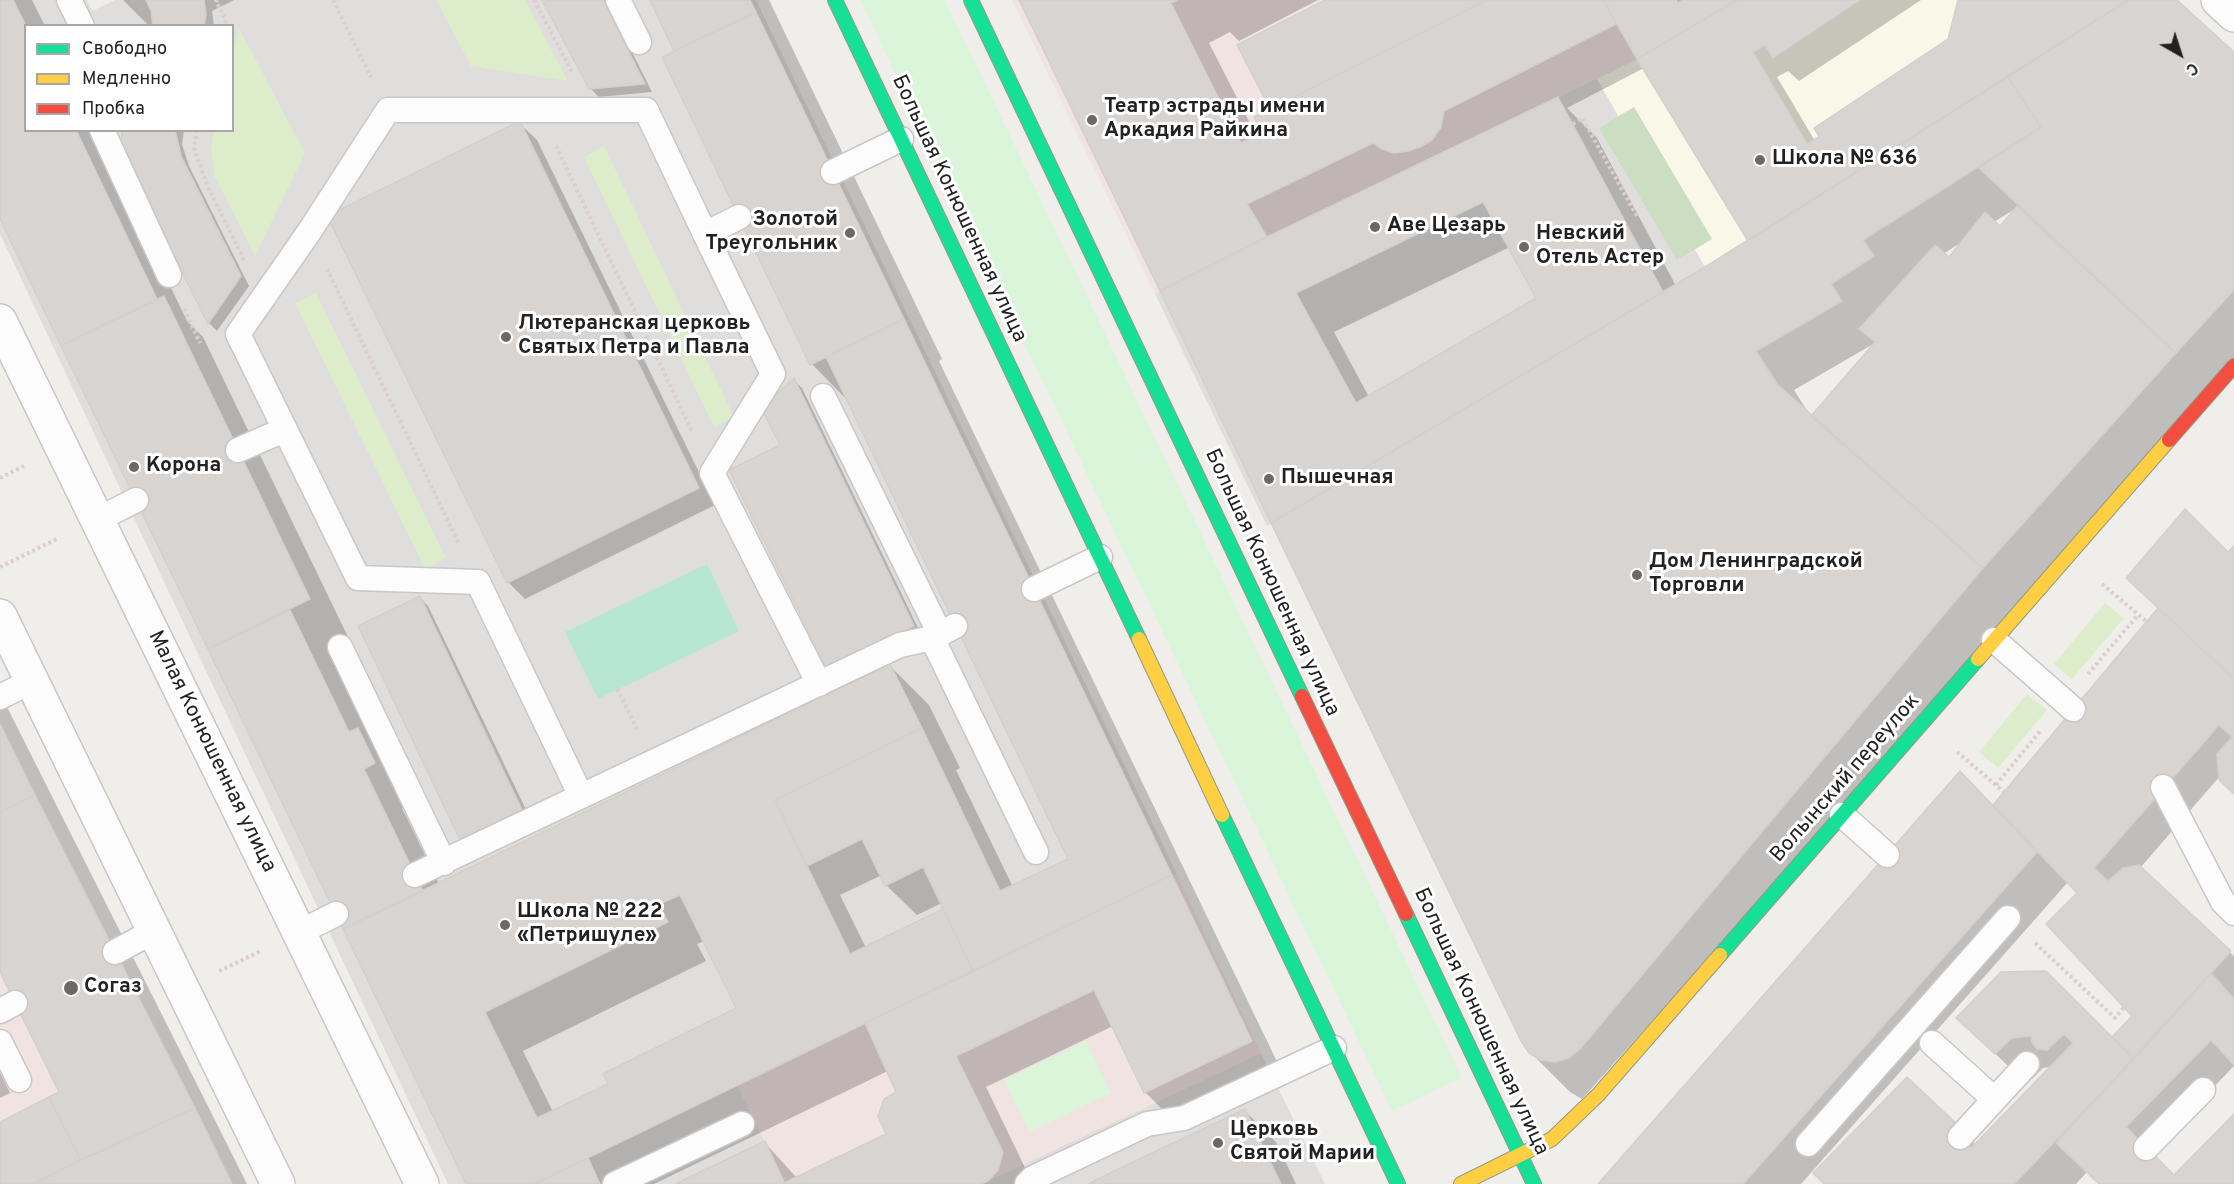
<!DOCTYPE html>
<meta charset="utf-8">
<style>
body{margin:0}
#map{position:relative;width:2234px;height:1184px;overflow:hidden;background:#f0eeeb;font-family:Overpass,sans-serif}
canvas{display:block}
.legend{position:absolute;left:24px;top:24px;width:210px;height:108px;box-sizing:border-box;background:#fff;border:2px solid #a7a7a7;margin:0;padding:8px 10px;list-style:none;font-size:18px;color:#222}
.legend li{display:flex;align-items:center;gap:12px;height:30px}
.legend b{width:30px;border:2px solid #a7a7a7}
.north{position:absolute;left:2150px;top:24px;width:60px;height:60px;-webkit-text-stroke:4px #fff;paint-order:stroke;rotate:141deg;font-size:16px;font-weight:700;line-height:24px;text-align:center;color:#222}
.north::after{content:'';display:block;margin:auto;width:21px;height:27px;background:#222;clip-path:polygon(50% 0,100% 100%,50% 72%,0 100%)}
</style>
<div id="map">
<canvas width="2234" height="1184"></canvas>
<ul class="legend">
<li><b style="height:8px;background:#16e098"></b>Свободно</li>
<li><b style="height:8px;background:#ffcf43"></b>Медленно</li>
<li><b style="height:8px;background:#f24e42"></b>Пробка</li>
</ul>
<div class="north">С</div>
</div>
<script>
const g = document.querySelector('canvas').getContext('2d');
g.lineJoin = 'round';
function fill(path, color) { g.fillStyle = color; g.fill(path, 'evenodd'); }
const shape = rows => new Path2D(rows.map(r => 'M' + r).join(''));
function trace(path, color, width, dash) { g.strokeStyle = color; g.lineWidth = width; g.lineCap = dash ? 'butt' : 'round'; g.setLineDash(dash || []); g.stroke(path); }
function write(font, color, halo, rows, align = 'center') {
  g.font = font + ' Overpass,sans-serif'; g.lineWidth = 6; g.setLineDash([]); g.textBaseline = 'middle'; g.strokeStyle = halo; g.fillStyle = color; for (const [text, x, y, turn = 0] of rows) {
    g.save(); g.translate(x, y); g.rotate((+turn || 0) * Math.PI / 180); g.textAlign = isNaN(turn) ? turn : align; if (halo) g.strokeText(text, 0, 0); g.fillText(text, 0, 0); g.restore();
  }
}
fill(shape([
 [0,0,87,0,92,11,115,0,756,0,1177,874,738,1086,785,1184,448,1184,0,234],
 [26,26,232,26,232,130,26,130],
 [1603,0,2128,0,1705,267,1267,526,1155,294,1267,237,1637,59],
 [1261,1053,1325,1184,981,1184]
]), '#dfdedc');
fill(shape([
 [1012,0,1603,0,1637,59,1267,237,1155,294],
 [1177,874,1261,1053,981,1184,785,1184,738,1086],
 [0,972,59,1092,0,1184]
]), '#f1e3e1');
fill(shape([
 [1737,0,2128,0,1705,267,1597,79,1637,59]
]), '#f8f7e8');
fill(shape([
 [436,0,525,0,568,81,471,66],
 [239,28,305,153,255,256,215,177,211,150,214,131,232,130,233,53],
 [604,146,734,417,714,427,584,157],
 [316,293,446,558,425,569,295,303],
 [2105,603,2124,618,2072,679,2054,664],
 [2027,694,2047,710,1998,768,1979,752]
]), '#ddeccb');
fill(shape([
 [1634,107,1712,239,1677,260,1599,128]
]), '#cbdec1');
fill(shape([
 [860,0,945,0,1462,1078,1392,1111],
 [1086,1041,1111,1093,1029,1132,1004,1080]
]), '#daf5da');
fill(shape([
 [707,564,739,631,598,699,565,632]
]), '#b7e6d2');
fill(shape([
 [0,0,32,0,45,26,26,26,26,130,95,130,187,321,203,337,349,639,328,649,376,749,413,803,402,808,439,884,890,666,929,705,960,768,956,770,1013,887,1070,860,848,401,812,364,676,52,651,0,769,0,942,359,939,361,1282,1072,1176,1123,1145,1092,1113,1026,986,1087,1033,1184,680,1184,765,1143,797,1178,888,1134,898,1093,888,1071,654,1184,468,1184,0,215],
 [882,875,886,885,917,915,942,903,947,915,943,911,866,948,840,895],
 [704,941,738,1009,610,1085,553,1112,523,1051,706,961,697,944],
 [123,0,234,0,212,11,214,26,149,26],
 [544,0,606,0,652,92,599,97,590,88],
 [1020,0,1318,0,1239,41,1230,32,1209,43,1257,137,1264,133,1272,109,1328,0,1921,0,1799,81,1788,71,1777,77,1815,141,1949,40,1959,0,2174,0,2234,54,2234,373,1582,1099,1570,1092,1530,1052],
 [1644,68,1749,241,1676,286,1597,138,1567,108],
 [2015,209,2000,228,1994,222],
 [1962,242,1949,259,1943,254],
 [1510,247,1539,298,1369,397,1334,332],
 [1875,343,1811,417,1794,390],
 [519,123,537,140,715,505,525,599,508,582],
 [124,130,184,130,182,144,189,166,249,286,217,331,209,323,133,172],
 [794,380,802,388,921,634,836,676,782,446],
 [2234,549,2234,793,2221,775,2140,868,2234,956,2234,1066,2150,1153,2174,1177,2234,1116,2234,1184,2100,1184,2087,1172,2076,1184,1826,1184,1957,1126,1976,1145,2051,1067,2043,1068,2027,1084,1958,1018,2112,1039,2134,1016,2079,893,2068,882,1801,1184,1600,1184,1960,773,1994,807,2159,609,2128,578,2228,554],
 [420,598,428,606,532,822,472,851],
 [0,693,225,1140,247,1184,0,1184,0,1123,61,1093,0,969],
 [0,1072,10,1093,0,1098],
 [1245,1111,1276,1142,1296,1184,1091,1184]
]), '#0003');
const building = shape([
 [0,0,13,0,26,26,26,130,76,130,157,299,61,346,0,219,0,0],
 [146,0,204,0,206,15,204,26,153,26,151,11,146,0],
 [542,0,603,0,645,84,589,89,542,0],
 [650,0,750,0,756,12,674,51,650,0],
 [1019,0,1177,0,1171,3,1241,143,1262,133,1254,117,1487,0,1603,0,1616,24,1444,111,1441,127,1432,140,1420,147,1408,151,1394,153,1382,149,1373,143,1247,204,1267,237,1160,291,1019,0],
 [1325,0,1487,0,1270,109,1237,45,1325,0],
 [1603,0,1676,0,1678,3,1683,0,1737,0,1637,59,1603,0],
 [1737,0,1860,0,1773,58,1765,45,1753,52,1807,144,1819,136,1814,128,1948,39,1958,0,2128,0,1748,241,1637,59,1737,0],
 [2128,0,2177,0,2234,52,2234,290,2176,353,1979,168,2041,127,2008,77,2128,0],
 [756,12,904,319,810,365,662,57,756,12],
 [2008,77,2041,127,1863,240,1874,256,1831,284,1842,301,1756,351,1777,384,1983,568,1580,1049,1569,1058,1555,1062,1541,1060,1529,1053,1521,1041,1271,523,1705,267,2008,77],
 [1558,97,1663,292,1271,523,1160,291,1267,237,1558,97],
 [1483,202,1536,298,1356,403,1296,293,1483,202],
 [520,121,699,488,507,583,327,216,520,121],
 [122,130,175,130,181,156,241,276,208,324,132,172,121,145,122,130],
 [2017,206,2176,353,1983,568,1811,416,1875,342,1859,329,1935,245,1949,257,1985,212,2000,226,2017,206],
 [164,296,310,599,208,649,61,346,164,296],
 [904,319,1172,875,973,971,923,867,885,886,862,839,807,866,775,800,922,728,1000,891,1068,859,826,357,904,319],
 [794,378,914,626,827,669,729,470,780,445,761,408,794,378],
 [2185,509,2228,552,2234,546,2234,679,2126,578,2185,509],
 [420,596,524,814,462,844,358,626,420,596],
 [2158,608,2234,679,2234,794,2219,780,2217,754,2232,737,2219,725,2094,868,2108,881,2123,868,2139,865,2231,951,2134,1059,2112,1037,2132,1016,2046,924,2077,893,1993,805,2158,608],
 [290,610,349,732,358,728,375,763,364,769,423,891,343,929,208,649,290,610],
 [890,664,922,728,775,800,850,954,943,909,973,971,534,1184,466,1184,343,929,890,664],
 [680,895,736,1008,603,1074,608,1084,537,1118,485,1012,668,922,659,904,680,895],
 [0,724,35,795,0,812,0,724],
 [1960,771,2037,852,1991,904,1743,1184,1598,1184,1960,771],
 [35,795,195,1108,81,1160,49,1097,59,1092,0,972,0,812,35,795],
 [1172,875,1252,1041,1144,1093,1094,990,956,1056,1003,1152,998,1170,988,1181,981,1184,785,1184,784,1183,886,1134,878,1116,884,1099,896,1092,865,1023,1172,875],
 [2046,971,2134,1059,2014,1184,1824,1184,1813,1173,1907,1077,1958,1125,1953,1130,1971,1148,2073,1043,2064,1034,2047,1050,2037,1049,2032,1042,2031,1036,2021,1037,2012,1038,1995,1054,1956,1018,2001,972,2046,971],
 [2211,973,2234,999,2234,1065,2211,1040,2126,1127,2174,1175,2234,1114,2234,1184,2099,1184,2056,1143,2211,973],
 [49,1097,81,1160,33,1184,0,1184,0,1122,49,1097],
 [195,1108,232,1184,33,1184,81,1160,195,1108],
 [1245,1109,1281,1184,1088,1184,1114,1171,1245,1109],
 [765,1141,785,1184,676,1184,696,1174,765,1141],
 [588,1158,600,1184,534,1184,588,1158]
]);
fill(building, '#d7d4d2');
trace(building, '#d3d0cc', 1.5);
const lane = shape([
 [69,0,82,26],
 [618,0,639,42],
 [102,130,169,275],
 [833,172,901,139],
 [705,234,773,374,712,473,819,684],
 [823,396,940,634],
 [238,450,284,430],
 [97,520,136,500],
 [1034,589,1100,557],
 [932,638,1036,852],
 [1994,640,2073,709],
 [340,647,444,863],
 [0,697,32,681],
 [2163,787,2223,902,2234,913],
 [581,796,478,582,358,578,238,334,309,232,388,110,646,110,705,234,739,217],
 [1842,815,1887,855],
 [415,875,900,645,932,638,955,626],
 [300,932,336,914],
 [115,952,154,931],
 [0,1011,15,1003],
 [0,1042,19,1080],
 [1932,1043,1994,1099],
 [1960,1137,2027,1064],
 [1808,1144,2008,918],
 [2146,1148,2203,1090],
 [615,1184,742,1124],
 [1027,1184,1033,1178,1147,1124,1184,1118,1334,1048]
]);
const street = shape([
 [2218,0,2234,15],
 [0,321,422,1184],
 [0,616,278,1184]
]);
const fast = shape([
 [835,0,1139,639],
 [971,0,1302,696],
 [1222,815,1398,1184],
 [1406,914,1534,1184],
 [1720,955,1978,659]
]);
const slow = shape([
 [1139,639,1222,815],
 [1978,659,2169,440],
 [1461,1184,1552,1139,1598,1095,1720,955]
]);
const jam = shape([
 [2169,440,2234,366],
 [1302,696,1406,914]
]);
trace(lane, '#c9c8c7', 27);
trace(street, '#c9c8c7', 36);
trace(fast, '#999a82', 16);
trace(slow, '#999a82', 16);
trace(jam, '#999a82', 16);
trace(shape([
 [218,0,216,1,226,20,224,26],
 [333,0,371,77],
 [534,0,572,72],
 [1573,124,1582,118,1638,218],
 [197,130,194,148,207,185,244,260],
 [556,146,692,431],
 [327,269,459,544],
 [184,309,200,343],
 [0,478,24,466],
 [0,567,59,538],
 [2102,584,2146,621],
 [2088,674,2138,615],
 [617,689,637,729],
 [1957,752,2004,792],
 [1996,785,2041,730],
 [2035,943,2115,1018,2124,1007],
 [219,971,261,951]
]), '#dccecd', 4, [3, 3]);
trace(lane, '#fdfcfc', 24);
trace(street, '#fdfcfc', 33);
trace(fast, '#16e098', 14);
trace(slow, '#ffcf43', 14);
trace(jam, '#f24e42', 14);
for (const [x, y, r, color] of [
 [1092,120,6,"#6a6968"],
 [1760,160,6,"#6a6968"],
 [1375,227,6,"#6a6968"],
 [850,233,6,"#6a6968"],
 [1524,247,6,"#6a6968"],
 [506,337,6,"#6a6968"],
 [134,467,6,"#6a6968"],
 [1269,479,6,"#6a6968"],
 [1637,575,6,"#6a6968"],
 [505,925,6,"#6a6968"],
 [71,988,8,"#6a6968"],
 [1218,1143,6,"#6a6968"]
]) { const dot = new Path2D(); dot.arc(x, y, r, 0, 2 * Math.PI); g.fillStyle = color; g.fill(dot); trace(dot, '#fff', 2); }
write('bold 21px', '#222', '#fff', [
 ["Театр эстрады имени",1104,108],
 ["Аркадия Райкина",1104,132],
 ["Школа № 636",1772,160],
 ["Золотой",838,221,"right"],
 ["Треугольник",838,245,"right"],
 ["Аве Цезарь",1387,227],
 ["Невский",1536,235],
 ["Отель Астер",1536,259],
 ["Лютеранская церковь",518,325],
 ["Святых Петра и Павла",518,349],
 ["Корона",146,467],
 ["Пышечная",1281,479],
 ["Дом Ленинградской",1649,563],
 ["Торговли",1649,587],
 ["Школа № 222",517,913],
 ["«Петришуле»",517,937],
 ["Согаз",84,988],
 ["Церковь",1230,1131],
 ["Святой Марии",1230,1155]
], 'left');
write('21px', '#222', '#fff', [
 ["Большая Конюшенная улица",958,209,65],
 ["Большая Конюшенная улица",1271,583,65],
 ["Малая Конюшенная улица",211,752,64],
 ["Волынский переулок",1846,779,-49],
 ["Большая Конюшенная улица",1480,1022,65]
]);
</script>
